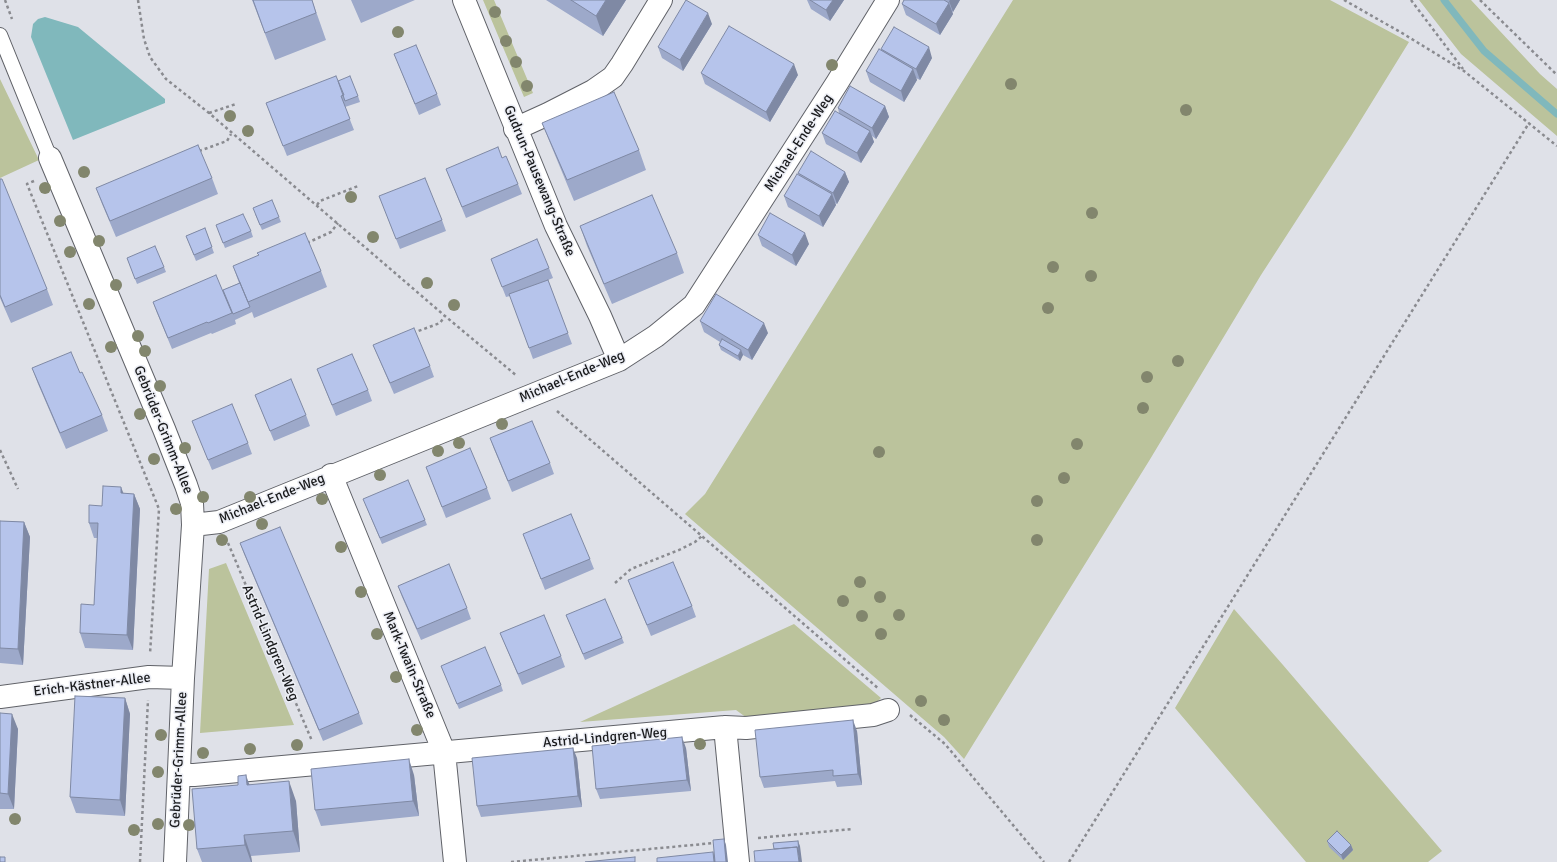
<!DOCTYPE html>
<meta charset="utf-8">
<style>
body{margin:0}
canvas{display:block;background:#dfe1e8}
</style>
<canvas width="1557" height="862"></canvas>
<script>
const g = document.querySelector('canvas').getContext('2d');
g.lineJoin = 'round';
function fill(path, color) { g.fillStyle = color; g.fill(path, 'evenodd'); }
const shape = rows => new Path2D(rows.map(r => 'M' + r).join(''));
function trace(path, color, width, dash) { g.strokeStyle = color; g.lineWidth = width; g.lineCap = dash ? 'butt' : 'round'; g.setLineDash(dash || []); g.stroke(path); }
function write(font, color, halo, rows, align = 'center') {
  g.font = font + ' Signika,sans-serif'; g.lineWidth = 3; g.setLineDash([]); g.textBaseline = 'middle'; g.strokeStyle = halo; g.fillStyle = color; for (const [text, x, y, turn = 0] of rows) {
    g.save(); g.translate(x, y); g.rotate((+turn || 0) * Math.PI / 180); g.textAlign = isNaN(turn) ? turn : align; if (halo) g.strokeText(text, 0, 0); g.fillText(text, 0, 0); g.restore();
  }
}
fill(shape([
 [483,0,494,0,533,93,524,97],
 [1013,0,1330,0,1409,42,1351,136,1261,275,1149,461,964,759,944,737,685,514,705,494],
 [1419,0,1471,0,1540,74,1557,89,1557,136,1461,54],
 [0,79,39,160,0,178],
 [226,563,294,725,200,733,209,569],
 [1234,609,1283,665,1442,851,1428,862,1306,862,1175,708],
 [794,624,881,698,874,705,747,718,736,710,580,722]
]), '#bbc39c');
fill(shape([
 [45,17,78,27,165,99,165,103,73,140,31,37,33,24,38,19]
]), '#80b8bc');
trace(shape([
 [1444,0,1484,51,1557,114]
]), '#80b8bc', 7);
const lane = shape([
 [0,35,50,158]
]);
const street = shape([
 [464,0,556,226,600,316,619,360],
 [515,129,548,114,593,91,613,77,622,64,661,0],
 [50,158,164,429,186,485,192,503,193,525,183,678,175,862],
 [331,475,444,752,455,862],
 [193,525,219,522,619,360,656,336,694,305,837,83,888,0],
 [0,697,149,677,183,678],
 [725,727,738,862],
 [179,775,194,775,725,727,746,728,873,715,888,710]
]);
trace(lane, '#606268', 16);
trace(street, '#606268', 24);
trace(shape([
 [5,0,12,19],
 [138,0,144,39,150,57,166,79,209,113,445,316,517,376],
 [1344,0,1402,33,1464,71,1557,146],
 [1411,0,1463,69],
 [1480,0,1557,75],
 [209,113,236,104],
 [199,151,227,141,231,134],
 [34,181,27,184,159,509,150,654],
 [317,205,320,201,358,186],
 [307,243,331,232,338,223],
 [413,333,440,323,445,316],
 [557,411,879,689],
 [0,450,18,489],
 [228,543,312,741],
 [615,583,631,569,679,550,695,542,702,536],
 [910,715,945,744,1044,862],
 [758,838,852,829],
 [140,862,148,700],
 [511,862,714,843],
 [1069,862,1529,123]
]), '#8a8b90', 2.5, [3, 3]);
trace(lane, '#fff', 14);
trace(street, '#fff', 22);
g.fillStyle = '#82866d';
for (const [x, y] of [
 [495,12],
 [398,32],
 [506,41],
 [516,62],
 [832,65],
 [1011,84],
 [527,86],
 [1186,110],
 [230,116],
 [248,131],
 [84,172],
 [45,188],
 [351,197],
 [1092,213],
 [60,221],
 [373,237],
 [99,241],
 [70,252],
 [1053,267],
 [1091,276],
 [427,283],
 [116,285],
 [89,304],
 [454,305],
 [1048,308],
 [138,336],
 [111,347],
 [145,351],
 [1178,361],
 [1147,377],
 [160,386],
 [1143,408],
 [140,414],
 [502,424],
 [459,443],
 [1077,444],
 [185,448],
 [438,451],
 [879,452],
 [154,459],
 [380,475],
 [1064,478],
 [203,497],
 [250,497],
 [322,499],
 [1037,501],
 [176,509],
 [262,524],
 [222,540],
 [1037,540],
 [341,547],
 [860,582],
 [361,592],
 [880,597],
 [843,601],
 [899,615],
 [862,616],
 [377,634],
 [881,634],
 [396,677],
 [921,701],
 [944,720],
 [417,730],
 [161,735],
 [700,744],
 [297,745],
 [250,749],
 [203,753],
 [158,772],
 [15,819],
 [158,824],
 [189,825],
 [134,830]
]) { g.beginPath(); g.arc(x, y, 6, 0, 2 * Math.PI); g.fill(); }
fill(shape([
 [252,0,312,0,326,40,275,60],
 [351,0,415,0,361,23],
 [546,0,626,0,603,36],
 [807,0,844,0,830,21,811,9],
 [904,0,960,0,953,12,952,11,953,14,940,35,906,15,902,4],
 [712,24,683,71,662,58,658,47],
 [881,49,932,58,920,80,916,78,917,80,904,102,870,82,866,71,882,51],
 [394,54,437,94,441,105,419,115],
 [701,73,798,75,770,122,705,84],
 [338,81,358,96,360,102,345,107,354,130,287,156,266,103],
 [885,106,889,117,876,139,872,136,874,142,861,163,826,144,822,133,839,113,838,108],
 [542,123,639,150,646,170,574,201,550,143],
 [446,169,518,184,522,194,466,218],
 [845,172,849,182,837,204,835,203,836,205,823,227,788,207,784,196,799,175,798,173],
 [212,178,218,194,116,237,102,204,96,188],
 [0,179,47,289,53,305,11,323,0,298],
 [379,196,442,220,446,231,400,249],
 [255,214,279,217,281,222,262,230],
 [580,226,677,253,684,273,612,304,587,246],
 [205,228,214,253,196,261,186,236],
 [218,230,251,231,253,237,225,248],
 [758,235,809,244,796,266,762,246],
 [127,258,164,267,166,272,137,284],
 [491,259,549,268,553,278,548,280,572,344,533,359,510,296,506,297],
 [233,266,321,271,327,287,254,318,252,312,235,320,236,324,212,334,211,333,172,349,157,313,153,302,223,290,239,283],
 [700,321,768,333,752,360,743,355,740,361,721,350,719,345,720,342,704,332],
 [373,345,430,366,434,377,394,394],
 [32,368,80,373,102,415,108,431,66,449,38,384],
 [317,369,368,390,372,401,336,416],
 [255,395,306,415,310,426,274,441],
 [192,421,248,443,252,454,212,470],
 [490,438,550,463,554,474,512,492,494,449],
 [426,467,487,488,491,499,446,518],
 [123,493,134,494,140,509,133,650,85,648,80,633,94,605,97,538,94,538,89,523,102,506],
 [365,504,425,520,427,525,382,544],
 [0,521,24,522,30,537,23,665,0,663],
 [523,534,590,559,594,569,545,590],
 [240,543,359,713,363,724,323,741,244,554],
 [628,580,692,606,696,617,651,636],
 [398,586,467,608,471,619,421,640,402,597],
 [566,615,622,638,624,643,585,660],
 [500,633,561,656,565,667,522,685],
 [441,666,501,685,503,691,459,709],
 [125,698,130,714,125,816,76,813,70,797],
 [0,713,18,729,14,809,0,809],
 [857,731,862,785,837,787,835,781,764,788,760,777],
 [686,748,691,791,600,799,596,789],
 [577,758,582,807,481,817,477,806],
 [414,775,419,816,321,826,315,810],
 [249,784,296,801,300,852,251,856,252,862,202,862,197,849],
 [1327,841,1351,845,1353,850,1343,860,1329,847]
]), '#9da9ca');
fill(shape([
 [606,0,626,0,603,36,596,16],
 [833,0,844,0,830,21,826,10],
 [950,0,960,0,953,12,949,1],
 [949,3,953,14,940,35,936,24],
 [708,13,712,24,683,71,680,60],
 [929,47,932,58,920,80,916,69],
 [794,64,798,75,770,122,766,112],
 [913,69,917,80,904,102,901,91],
 [885,106,889,117,876,139,872,128],
 [870,131,874,142,861,163,857,153],
 [845,172,849,182,837,204,833,193],
 [832,194,836,205,823,227,819,216],
 [805,233,809,244,796,266,792,255],
 [764,323,768,333,752,360,748,350],
 [741,350,743,355,740,361,738,356],
 [121,487,127,502,121,493],
 [134,494,140,509,133,650,127,635],
 [24,522,30,537,23,665,18,649],
 [125,698,130,714,125,816,120,800],
 [12,714,18,729,14,809,8,794],
 [853,720,857,731,862,785,858,774],
 [682,737,686,748,691,791,687,780],
 [573,748,577,758,582,807,578,796],
 [409,759,414,775,419,816,413,801],
 [246,775,253,795,247,785],
 [289,781,296,801,300,852,293,831],
 [244,835,251,856,252,862,251,862,245,845],
 [724,839,726,845,728,862,726,862],
 [798,841,800,846,802,862,799,862,797,847],
 [1351,845,1353,850,1343,860,1341,855],
 [713,852,717,862,714,862]
]), '#7f89a4');
const building = shape([
 [253,0,312,0,316,13,265,33,253,0],
 [571,0,606,0,596,16,571,0],
 [686,0,708,13,680,60,658,47,686,0],
 [810,0,833,0,826,10,810,0],
 [904,0,944,0,949,3,936,24,902,4,904,0],
 [729,26,794,64,766,112,701,73,729,26],
 [894,27,929,47,916,69,881,49,894,27],
 [416,45,437,94,415,104,394,54,416,45],
 [879,49,913,69,901,91,866,71,879,49],
 [336,76,344,95,341,96,350,119,283,146,266,103,336,76],
 [350,76,358,96,345,101,338,81,350,76],
 [850,86,885,106,872,128,838,108,850,86],
 [614,92,639,150,567,180,542,123,614,92],
 [835,111,870,131,857,153,822,133,835,111],
 [198,145,212,178,110,221,96,188,198,145],
 [498,147,502,158,506,156,518,184,462,207,446,169,498,147],
 [811,151,845,172,833,193,798,173,811,151],
 [797,174,832,194,819,216,784,196,797,174],
 [425,178,442,220,396,239,379,196,425,178],
 [0,179,2,179,47,289,5,307,0,295,0,179],
 [652,195,677,253,604,284,580,226,652,195],
 [272,200,279,217,260,225,253,208,272,200],
 [770,213,805,233,792,255,758,235,770,213],
 [243,214,251,231,223,243,216,225,243,214],
 [205,228,212,247,194,255,186,236,205,228],
 [305,233,321,271,248,302,233,266,259,255,257,253,305,233],
 [537,239,549,268,502,287,491,259,537,239],
 [155,246,164,267,135,279,127,258,155,246],
 [216,275,232,313,208,323,207,322,168,338,153,302,216,275],
 [548,280,568,333,529,348,509,294,548,280],
 [240,283,250,307,233,314,223,290,240,283],
 [716,294,764,323,748,350,700,321,716,294],
 [414,328,430,366,390,383,373,345,414,328],
 [722,339,741,350,738,356,719,345,722,339],
 [71,352,80,373,82,372,102,415,60,433,32,368,71,352],
 [352,354,368,390,332,405,317,369,352,354],
 [291,379,306,415,270,431,255,395,291,379],
 [232,404,248,443,208,460,192,421,232,404],
 [532,421,550,463,508,481,490,438,532,421],
 [470,448,487,488,442,507,426,467,470,448],
 [408,480,425,520,380,538,363,499,408,480],
 [103,486,121,487,121,493,134,494,127,635,80,633,81,604,94,605,98,523,89,523,89,505,102,506,103,486],
 [571,514,590,559,541,579,523,534,571,514],
 [0,521,24,522,18,649,0,648,0,521],
 [280,527,359,713,319,730,240,543,280,527],
 [673,562,692,606,647,625,628,580,673,562],
 [449,564,467,608,417,629,398,586,449,564],
 [605,599,622,638,583,654,566,615,605,599],
 [544,615,561,656,518,674,500,633,544,615],
 [485,647,501,685,457,704,441,666,485,647],
 [75,696,125,698,120,800,70,797,75,696],
 [0,713,12,714,8,794,0,793,0,713],
 [853,720,858,774,833,776,833,770,760,777,755,730,853,720],
 [682,737,687,780,596,789,592,746,682,737],
 [573,748,578,796,477,806,472,758,573,748],
 [409,759,413,801,315,810,311,769,409,759],
 [246,775,247,785,289,781,293,831,244,835,245,845,197,849,192,789,238,785,238,776,246,775],
 [1337,831,1351,845,1341,855,1327,841,1337,831],
 [724,839,726,862,715,862,713,840,724,839],
 [798,841,799,852,797,847,774,849,773,843,798,841],
 [797,847,799,862,755,862,754,851,797,847],
 [713,852,714,862,657,862,657,858,713,852],
 [0,857,5,857,5,862,0,862,0,857],
 [635,857,635,862,585,862,635,857]
]);
fill(building, '#b6c4eb');
trace(building, '#7f89a4', 1);
write('14px', '#191a1c', '#eceef5', [
 ["Michael-Ende-Weg",799,143,-57],
 ["Gudrun-Pausewang-Straße",539,181,67],
 ["Michael-Ende-Weg",572,377,-23],
 ["Gebrüder-Grimm-Allee",163,430,68],
 ["Michael-Ende-Weg",272,499,-22],
 ["Astrid-Lindgren-Weg",270,643,67],
 ["Mark-Twain-Straße",409,665,67],
 ["Erich-Kästner-Allee",92,685,-7],
 ["Astrid-Lindgren-Weg",605,738,-5],
 ["Gebrüder-Grimm-Allee",179,760,-87]
]);
</script>
